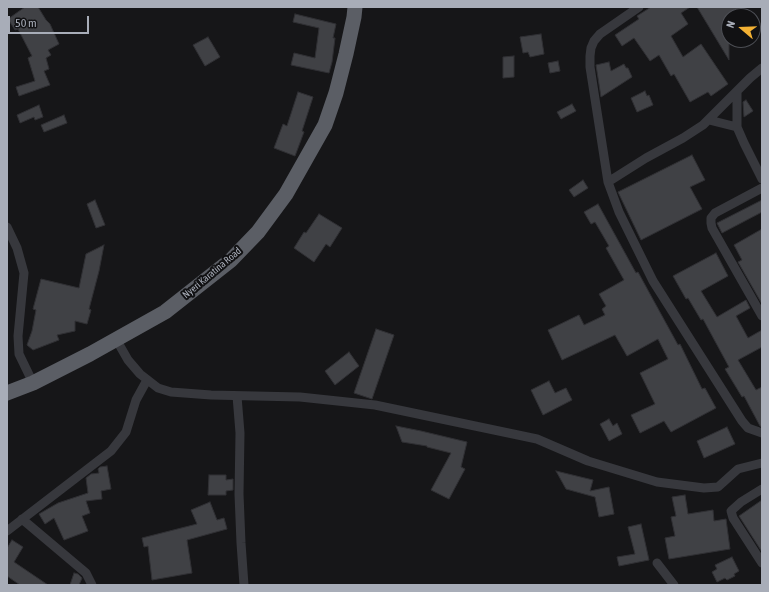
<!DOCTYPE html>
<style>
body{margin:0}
#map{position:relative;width:769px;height:592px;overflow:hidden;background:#161618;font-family:"Asap Condensed",sans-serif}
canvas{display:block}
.frame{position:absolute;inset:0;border:8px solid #a8adb8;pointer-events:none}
.north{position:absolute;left:721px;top:8px;width:40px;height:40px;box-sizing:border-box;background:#111113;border:1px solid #4d4f55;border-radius:50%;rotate:289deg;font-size:11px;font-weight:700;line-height:16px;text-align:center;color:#a8adb8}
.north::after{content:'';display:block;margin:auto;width:14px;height:18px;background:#f2b134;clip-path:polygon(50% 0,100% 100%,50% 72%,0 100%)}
.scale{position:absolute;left:8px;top:16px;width:81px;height:18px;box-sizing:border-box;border:2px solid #a8adb8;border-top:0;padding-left:5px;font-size:12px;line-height:14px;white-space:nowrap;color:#a8adb8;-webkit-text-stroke:3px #111113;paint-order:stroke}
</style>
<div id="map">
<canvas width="769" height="592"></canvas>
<div class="frame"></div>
<div class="north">N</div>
<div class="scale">50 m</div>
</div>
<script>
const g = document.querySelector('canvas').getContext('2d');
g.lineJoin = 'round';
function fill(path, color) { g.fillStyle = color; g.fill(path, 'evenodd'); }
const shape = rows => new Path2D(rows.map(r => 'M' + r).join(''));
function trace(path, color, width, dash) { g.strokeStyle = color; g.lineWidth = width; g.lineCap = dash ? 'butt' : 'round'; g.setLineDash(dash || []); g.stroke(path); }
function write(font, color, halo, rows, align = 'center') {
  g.font = font + ' "Asap Condensed",sans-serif'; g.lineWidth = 4; g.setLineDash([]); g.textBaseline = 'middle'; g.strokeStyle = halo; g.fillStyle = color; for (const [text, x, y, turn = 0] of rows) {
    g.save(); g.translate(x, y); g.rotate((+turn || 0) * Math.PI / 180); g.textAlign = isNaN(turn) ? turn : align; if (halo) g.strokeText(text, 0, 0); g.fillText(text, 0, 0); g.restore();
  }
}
const building = shape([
 [25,7,38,7,46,20,50,24,59,44,48,50,51,55,46,58,49,69,44,71,50,85,19,96,16,87,35,81,28,58,32,56,18,29,15,30,8,19,25,7],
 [651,7,690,7,681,13,688,24,671,36,683,57,701,44,728,84,711,96,708,92,690,102,674,74,671,76,659,55,650,61,634,38,622,46,615,35,639,19,637,16,651,7],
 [697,7,741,7,729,15,729,60,697,7],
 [295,14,336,24,333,38,335,38,332,62,329,73,291,65,294,53,315,58,319,28,293,22,295,14],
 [541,34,544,54,530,57,528,52,523,53,520,37,541,34],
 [208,37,220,57,205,66,193,45,208,37],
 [514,56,514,77,503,78,503,57,514,56],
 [558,61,560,71,550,73,548,63,558,61],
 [609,62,611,71,624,64,626,68,628,68,632,77,601,97,596,65,609,62],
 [645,91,647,96,649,95,653,105,637,112,631,98,645,91],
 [298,92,313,97,302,131,304,132,295,156,274,148,283,124,287,126,298,92],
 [746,100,753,111,744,117,743,102,746,100],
 [572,104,576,111,561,119,557,112,572,104],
 [39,105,43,117,35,120,34,117,20,123,17,115,39,105],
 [64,115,67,123,44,132,41,125,64,115],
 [692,155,705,180,690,187,702,209,641,240,618,192,692,155],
 [583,180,588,188,574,197,569,190,583,180],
 [95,200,105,225,96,228,87,204,95,200],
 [762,200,762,212,722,233,717,223,762,200],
 [598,204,636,273,638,272,650,294,678,345,680,344,702,389,705,388,716,408,671,432,664,421,640,433,631,415,655,404,640,373,668,359,658,339,627,356,615,335,562,360,548,330,579,315,584,325,605,315,602,309,606,306,599,294,624,280,606,248,609,246,595,222,591,224,584,212,598,204],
 [319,214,342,228,330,247,326,244,314,262,294,248,304,232,306,233,319,214],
 [762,229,762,304,738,262,742,260,734,245,762,229],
 [104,245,99,271,89,309,91,310,87,324,75,321,75,331,57,335,59,340,33,350,27,345,32,331,36,310,33,309,41,279,79,288,86,254,104,245],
 [716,253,728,276,701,291,717,317,746,300,750,308,736,316,748,338,762,330,762,347,738,360,756,390,762,387,762,427,760,426,744,396,742,397,725,369,729,367,703,319,701,320,688,298,686,299,673,276,716,253],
 [376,329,394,335,372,399,354,393,376,329],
 [349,352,359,366,335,385,325,371,349,352],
 [549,381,555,393,566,388,572,400,543,415,531,390,549,381],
 [609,419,613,426,617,423,622,434,609,441,600,424,609,419],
 [396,426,421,431,467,442,461,467,465,469,449,499,431,490,451,453,427,447,427,446,402,442,396,426],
 [727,427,735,444,704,458,697,441,727,427],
 [107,466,111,489,101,491,102,499,86,501,90,513,82,516,88,531,64,540,54,518,45,524,39,514,58,503,88,493,86,478,91,474,99,473,98,469,100,467,107,466],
 [556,471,593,480,590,491,609,487,614,514,599,517,595,497,566,489,556,471],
 [209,475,226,475,226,480,233,479,233,490,226,491,226,495,208,495,209,475],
 [685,495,688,514,713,510,714,521,726,519,730,549,669,559,665,538,675,536,671,517,676,516,672,497,685,495],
 [762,500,762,552,739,516,762,500],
 [210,502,217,520,224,518,227,529,187,540,192,573,152,580,148,546,144,547,142,538,197,524,191,510,210,502],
 [641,524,649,560,619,566,617,557,635,554,628,527,641,524],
 [12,540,23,547,14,562,48,585,20,585,7,576,7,548,12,540],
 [732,557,739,571,734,574,735,576,727,580,725,578,717,582,712,572,717,569,715,565,732,557],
 [74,573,78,574,82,578,79,585,70,585,74,573]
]);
fill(building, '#404145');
trace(building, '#303034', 1);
trace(shape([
 [639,7,600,34,594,41,591,48,590,56,590,67,608,182,619,212,653,281,742,421,748,428,762,433],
 [737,91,737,127,744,143,762,179],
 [709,120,737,127],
 [608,182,646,158,683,138,703,125,750,78,762,68],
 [762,188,715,213,711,218,711,223,712,228,762,316],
 [7,227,17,248,24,273,18,336,19,354,33,383],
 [116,339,128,360,140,374,158,388,171,392,211,395,300,397,375,405,537,439,588,461,657,482,704,488,718,487,738,469,762,463],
 [237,396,240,433,239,494,241,543,244,585],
 [762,489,741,502,731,511,733,518,762,563],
 [22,519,86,573,92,585],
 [7,531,111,451,126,432,136,400,147,380],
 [657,563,674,585]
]), '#37383d', 9);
trace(shape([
 [7,393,33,383,90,354,165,312,231,260,258,232,286,194,325,125,336,93,346,54,354,17,355,7]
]), '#5b5e65', 15);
write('10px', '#a8adb8', '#111113', [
 ["Nyeri Karatina Road",212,273,-40]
]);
</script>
